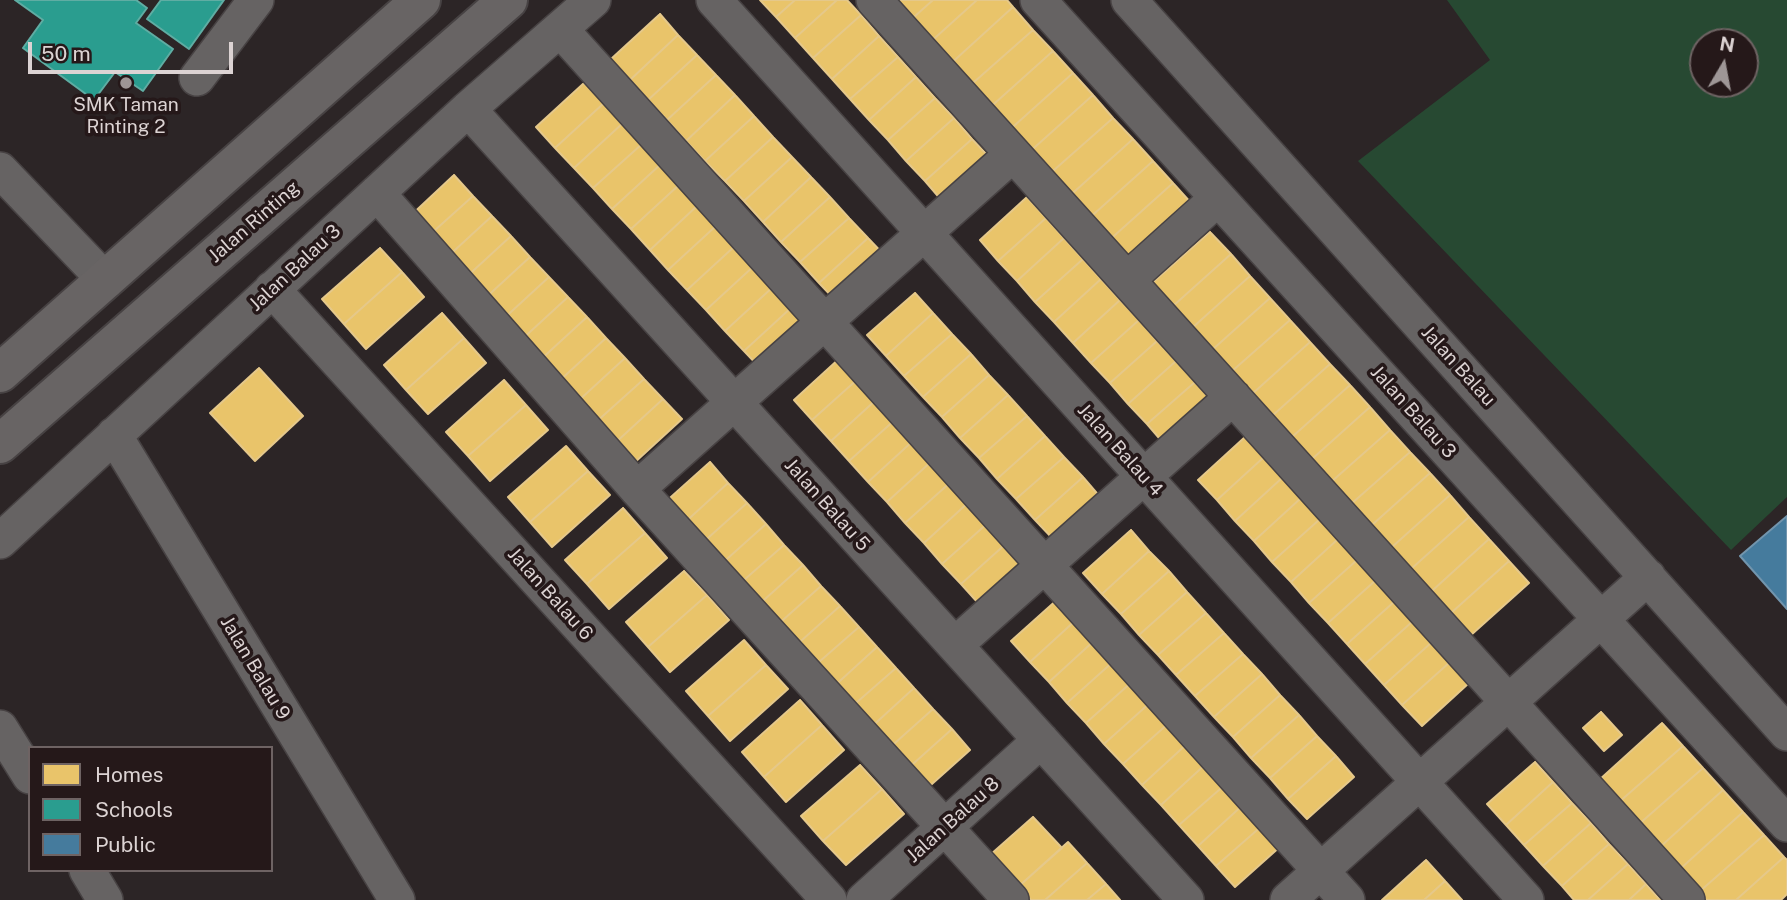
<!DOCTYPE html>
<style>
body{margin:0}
#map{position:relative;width:1787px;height:900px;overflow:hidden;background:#2c2526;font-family:"Public Sans",sans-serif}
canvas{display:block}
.legend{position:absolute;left:28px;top:746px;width:245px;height:126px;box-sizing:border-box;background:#251819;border:2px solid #6e6363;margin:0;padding:9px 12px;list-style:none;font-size:21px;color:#dcd3d3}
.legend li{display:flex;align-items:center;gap:14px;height:35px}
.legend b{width:35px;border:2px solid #6e6363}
.north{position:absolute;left:1689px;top:28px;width:70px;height:70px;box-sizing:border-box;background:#251819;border:2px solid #6e6363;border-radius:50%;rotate:10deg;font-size:19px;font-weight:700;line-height:28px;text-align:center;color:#dcd3d3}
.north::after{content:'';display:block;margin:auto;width:24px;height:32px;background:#9e9696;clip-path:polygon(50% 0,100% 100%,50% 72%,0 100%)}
.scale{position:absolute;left:28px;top:42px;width:205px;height:32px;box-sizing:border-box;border:4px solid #dcd3d3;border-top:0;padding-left:9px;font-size:21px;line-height:24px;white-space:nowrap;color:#dcd3d3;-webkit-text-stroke:5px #251819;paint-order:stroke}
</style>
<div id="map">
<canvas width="1787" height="900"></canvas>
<ul class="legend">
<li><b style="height:19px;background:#e9c46a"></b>Homes</li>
<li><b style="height:19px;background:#2a9d8f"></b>Schools</li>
<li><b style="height:19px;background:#457b9d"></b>Public</li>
</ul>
<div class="north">N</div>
<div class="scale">50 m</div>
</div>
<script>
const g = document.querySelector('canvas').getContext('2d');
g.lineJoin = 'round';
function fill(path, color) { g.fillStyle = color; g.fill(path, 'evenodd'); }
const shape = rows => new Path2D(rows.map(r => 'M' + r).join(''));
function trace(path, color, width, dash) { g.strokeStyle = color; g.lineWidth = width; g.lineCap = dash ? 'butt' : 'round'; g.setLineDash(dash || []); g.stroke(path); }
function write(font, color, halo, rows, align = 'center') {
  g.font = font + ' "Public Sans",sans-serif'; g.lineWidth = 7; g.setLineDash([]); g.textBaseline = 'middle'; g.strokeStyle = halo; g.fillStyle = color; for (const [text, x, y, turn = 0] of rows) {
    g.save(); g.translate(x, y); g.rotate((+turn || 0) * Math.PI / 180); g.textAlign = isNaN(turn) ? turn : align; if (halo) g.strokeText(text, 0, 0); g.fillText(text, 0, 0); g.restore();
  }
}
fill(shape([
 [1447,0,1787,0,1787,497,1731,550,1358,161,1490,60],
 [1703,42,1745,42,1745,84,1703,84]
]), '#274932');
const homes = shape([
 [760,0,795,0,776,17,760,0],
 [795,0,837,0,795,38,776,17,795,0],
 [837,0,847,0,861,15,813,58,795,38,837,0],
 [888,0,933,0,905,25,888,0],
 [933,0,977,0,926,46,905,25,933,0],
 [977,0,1007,0,1013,7,946,68,926,46,977,0],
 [1013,7,1033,30,965,90,946,68,1013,7],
 [660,14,678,35,630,80,611,59,660,14],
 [861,15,879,36,832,79,813,58,861,15],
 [1033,30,1053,51,985,112,965,90,1033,30],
 [678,35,697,55,648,100,630,80,678,35],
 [879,36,898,57,850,99,832,79,879,36],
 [1053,51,1073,73,1005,134,985,112,1053,51],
 [697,55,716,75,667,120,648,100,697,55],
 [898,57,916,77,869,120,850,99,898,57],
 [1073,73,1093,95,1025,156,1005,134,1073,73],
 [716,75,735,95,686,141,667,120,716,75],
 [916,77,935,98,888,140,869,120,916,77],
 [584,83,604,103,555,148,536,127,584,83],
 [735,95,754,116,705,161,686,141,735,95],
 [1093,95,1113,118,1045,178,1025,156,1093,95],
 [935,98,954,118,906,161,888,140,935,98],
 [604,103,623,123,574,168,555,148,604,103],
 [754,116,773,137,725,181,705,161,754,116],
 [954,118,972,139,925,181,906,161,954,118],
 [1113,118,1133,139,1065,200,1045,178,1113,118],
 [623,123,642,144,593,188,574,168,623,123],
 [773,137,792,157,744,201,725,181,773,137],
 [972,139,991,159,943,202,925,181,972,139],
 [1133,139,1153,161,1085,222,1065,200,1133,139],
 [642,144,661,164,612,209,593,188,642,144],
 [792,157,811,177,763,222,744,201,792,157],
 [1153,161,1173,183,1105,244,1085,222,1153,161],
 [661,164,680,184,631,229,612,209,661,164],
 [454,175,473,196,424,240,406,220,454,175],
 [811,177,830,197,781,242,763,222,811,177],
 [1173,183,1192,204,1124,265,1105,244,1173,183],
 [680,184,698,205,650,250,631,229,680,184],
 [473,196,492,216,443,261,424,240,473,196],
 [830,197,849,218,800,262,781,242,830,197],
 [1027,197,1046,218,998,261,980,240,1027,197],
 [698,205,717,225,668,270,650,250,698,205],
 [492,216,511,236,462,281,443,261,492,216],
 [849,218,868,238,819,283,800,262,849,218],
 [1046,218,1064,238,1017,281,998,261,1046,218],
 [717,225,736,245,687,290,668,270,717,225],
 [1210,232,1231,254,1163,315,1142,292,1210,232],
 [511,236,530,257,481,302,462,281,511,236],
 [868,238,887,258,838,303,819,283,868,238],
 [1064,238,1083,259,1035,302,1017,281,1064,238],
 [736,245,755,265,706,310,687,290,736,245],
 [380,248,402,272,344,324,322,299,380,248],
 [1231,254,1250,276,1182,337,1163,315,1231,254],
 [530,257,549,277,500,322,481,302,530,257],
 [1083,259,1101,279,1054,322,1035,302,1083,259],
 [755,265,774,286,725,331,706,310,755,265],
 [402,272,424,297,366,349,344,324,402,272],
 [1250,276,1270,298,1202,359,1182,337,1250,276],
 [549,277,568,297,519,342,500,322,549,277],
 [1101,279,1120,300,1073,343,1054,322,1101,279],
 [774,286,793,306,744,351,725,331,774,286],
 [915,293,933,313,886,356,867,335,915,293],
 [568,297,587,317,538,362,519,342,568,297],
 [1270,298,1290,320,1222,380,1202,359,1270,298],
 [1120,300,1139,320,1091,363,1073,343,1120,300],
 [793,306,812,327,763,371,744,351,793,306],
 [442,313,464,338,406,390,384,365,442,313],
 [933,313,952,334,904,376,886,356,933,313],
 [587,317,606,338,557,383,538,362,587,317],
 [1139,320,1157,341,1110,383,1091,363,1139,320],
 [1290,320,1310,342,1242,403,1222,380,1290,320],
 [952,334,971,354,923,397,904,376,952,334],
 [464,338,486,363,428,414,406,390,464,338],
 [606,338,625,358,576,403,557,383,606,338],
 [1157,341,1176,361,1128,404,1110,383,1157,341],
 [1310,342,1330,364,1262,425,1242,403,1310,342],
 [971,354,989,375,942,417,923,397,971,354],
 [841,357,860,377,812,420,794,400,841,357],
 [625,358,644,379,595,423,576,403,625,358],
 [1176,361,1195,382,1147,424,1128,404,1176,361],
 [1330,364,1350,385,1282,446,1262,425,1330,364],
 [259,368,303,416,255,461,210,413,259,368],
 [989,375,1008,395,960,438,942,417,989,375],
 [860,377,878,398,831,441,812,420,860,377],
 [644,379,663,399,614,444,595,423,644,379],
 [504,380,526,405,468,456,446,432,504,380],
 [1195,382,1213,402,1165,445,1147,424,1195,382],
 [1350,385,1370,407,1302,468,1282,446,1350,385],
 [1008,395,1027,416,979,458,960,438,1008,395],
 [878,398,897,418,849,461,831,441,878,398],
 [663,399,682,419,633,464,614,444,663,399],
 [526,405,548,430,490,481,468,456,526,405],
 [1370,407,1390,430,1322,490,1302,468,1370,407],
 [1027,416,1045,436,997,479,979,458,1027,416],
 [897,418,915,439,868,482,849,461,897,418],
 [1390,430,1410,452,1342,512,1322,490,1390,430],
 [1045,436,1064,457,1016,499,997,479,1045,436],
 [1245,437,1264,457,1217,500,1198,480,1245,437],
 [915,439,934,459,887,502,868,482,915,439],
 [566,446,588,471,530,522,508,497,566,446],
 [1410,452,1430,473,1362,534,1342,512,1410,452],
 [1064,457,1083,477,1035,520,1016,499,1064,457],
 [1264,457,1282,478,1235,521,1217,500,1264,457],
 [934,459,953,480,905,523,887,502,934,459],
 [710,462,728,483,681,526,662,505,710,462],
 [588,471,610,495,552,547,530,522,588,471],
 [1430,473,1450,495,1382,556,1362,534,1430,473],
 [1083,477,1101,498,1054,540,1035,520,1083,477],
 [1282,478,1301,498,1254,541,1235,521,1282,478],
 [953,480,971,500,924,543,905,523,953,480],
 [728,483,747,503,699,546,681,526,728,483],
 [1450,495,1469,517,1401,578,1382,556,1450,495],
 [1301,498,1320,519,1272,562,1254,541,1301,498],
 [971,500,990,521,942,564,924,543,971,500],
 [747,503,766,524,718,567,699,546,747,503],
 [623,508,645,533,587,584,565,560,623,508],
 [1469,517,1489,539,1422,600,1401,578,1469,517],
 [1320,519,1338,539,1291,582,1272,562,1320,519],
 [990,521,1009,541,961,584,942,564,990,521],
 [766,524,784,545,736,587,718,567,766,524],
 [1131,530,1149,551,1102,594,1083,573,1131,530],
 [645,533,667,558,609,609,587,584,645,533],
 [1338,539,1357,560,1309,603,1291,582,1338,539],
 [1489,539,1509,561,1441,622,1422,600,1489,539],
 [1009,541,1027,562,979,604,961,584,1009,541],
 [784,545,803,565,755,608,736,587,784,545],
 [1149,551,1169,571,1121,614,1102,594,1149,551],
 [1357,560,1376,580,1328,623,1309,603,1357,560],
 [1509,561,1529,583,1461,644,1441,622,1509,561],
 [803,565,821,586,774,628,755,608,803,565],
 [684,571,707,595,648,647,626,622,684,571],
 [1169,571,1187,592,1139,635,1121,614,1169,571],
 [1376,580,1395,601,1347,644,1328,623,1376,580],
 [821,586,840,606,792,649,774,628,821,586],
 [1187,592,1206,613,1158,655,1139,635,1187,592],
 [707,595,729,620,670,672,648,647,707,595],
 [1059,598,1077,619,1030,662,1011,641,1059,598],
 [1395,601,1413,621,1365,664,1347,644,1395,601],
 [840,606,859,627,811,669,792,649,840,606],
 [1206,613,1224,633,1176,675,1158,655,1206,613],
 [1077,619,1096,639,1049,682,1030,662,1077,619],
 [1413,621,1432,642,1384,685,1365,664,1413,621],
 [859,627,877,647,830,690,811,669,859,627],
 [1224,633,1243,654,1195,696,1176,675,1224,633],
 [1096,639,1115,660,1067,703,1049,682,1096,639],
 [744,640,766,665,708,716,686,691,744,640],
 [1432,642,1450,662,1402,705,1384,685,1432,642],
 [877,647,896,668,848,710,830,690,877,647],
 [1243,654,1262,674,1214,717,1195,696,1243,654],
 [1115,660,1134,680,1086,723,1067,703,1115,660],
 [1450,662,1469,683,1422,726,1402,705,1450,662],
 [766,665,788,689,730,741,708,716,766,665],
 [896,668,914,688,867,731,848,710,896,668],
 [1262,674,1280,695,1233,737,1214,717,1262,674],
 [1134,680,1152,701,1104,744,1086,723,1134,680],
 [914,688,933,709,886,751,867,731,914,688],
 [1280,695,1299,715,1251,758,1233,737,1280,695],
 [800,700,822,725,764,777,742,752,800,700],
 [1152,701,1171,721,1123,764,1104,744,1152,701],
 [933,709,952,729,904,772,886,751,933,709],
 [1601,712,1622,735,1604,751,1583,728,1601,712],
 [1299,715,1317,736,1270,778,1251,758,1299,715],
 [1171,721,1189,742,1142,785,1123,764,1171,721],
 [1662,723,1683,746,1618,803,1598,781,1662,723],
 [822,725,844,750,786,802,764,777,822,725],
 [952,729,970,750,923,792,904,772,952,729],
 [1317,736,1336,756,1288,799,1270,778,1317,736],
 [1189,742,1208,762,1161,805,1142,785,1189,742],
 [1683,746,1703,768,1638,825,1618,803,1683,746],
 [1336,756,1354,777,1307,819,1288,799,1336,756],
 [1208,762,1227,783,1179,825,1161,805,1208,762],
 [1535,762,1553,782,1506,825,1487,804,1535,762],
 [860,765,882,789,823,841,801,816,860,765],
 [1703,768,1723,790,1659,848,1638,825,1703,768],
 [1553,782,1572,803,1524,845,1506,825,1553,782],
 [1227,783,1245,803,1198,846,1179,825,1227,783],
 [882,789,904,814,846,865,823,841,882,789],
 [1723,790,1743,812,1679,870,1659,848,1723,790],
 [1245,803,1264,824,1216,866,1198,846,1245,803],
 [1572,803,1591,823,1543,866,1524,845,1572,803],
 [1743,812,1764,835,1699,892,1679,870,1743,812],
 [1033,817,1062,848,1018,887,990,855,1033,817],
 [1591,823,1609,844,1562,886,1543,866,1591,823],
 [1264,824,1282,845,1235,887,1216,866,1264,824],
 [1764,835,1784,857,1736,900,1706,900,1699,892,1764,835],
 [1068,842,1087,863,1045,900,1031,900,1018,887,1068,842],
 [1609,844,1628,864,1588,900,1574,900,1562,886,1609,844],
 [1784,857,1787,860,1787,894,1781,900,1736,900,1784,857],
 [1426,860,1445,881,1424,900,1382,900,1426,860],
 [1087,863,1106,884,1087,900,1045,900,1087,863],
 [1628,864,1646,884,1629,900,1588,900,1628,864],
 [1445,881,1462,900,1424,900,1445,881],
 [1106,884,1120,900,1087,900,1106,884],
 [1646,884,1660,900,1629,900,1646,884]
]);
fill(homes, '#e9c46a');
trace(homes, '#e5c88a', 2);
const schools = shape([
 [15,0,136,0,147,8,136,23,173,49,143,91,115,72,94,100,23,48,43,20,15,0],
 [161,0,224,0,189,49,147,19,161,0]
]);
fill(schools, '#2a9d8f');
trace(schools, '#5fada3', 2);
const public = shape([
 [1787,516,1787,609,1740,556,1787,516]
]);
fill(public, '#457b9d');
trace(public, '#7295ad', 2);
const minor = shape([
 [714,0,1526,900],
 [874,0,1687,900],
 [1038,0,1787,824],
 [1129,0,1787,733],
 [560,29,1347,900],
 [197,78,256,0],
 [468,109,1186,900],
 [0,170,106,281],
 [377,193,637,489,1011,900],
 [1127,280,1218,198],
 [272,289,829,900],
 [114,435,397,900],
 [637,489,1013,154],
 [0,541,468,109,593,0],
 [955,645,1233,397],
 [0,728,30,776],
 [87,870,105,900],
 [864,900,1041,740],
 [1288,900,1648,577]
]);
const major = shape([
 [0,373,421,0],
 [0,444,508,0]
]);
trace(minor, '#474243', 38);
trace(major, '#474243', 42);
trace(minor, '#666363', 35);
trace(major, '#686464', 38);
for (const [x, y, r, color] of [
 [126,83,7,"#9e9696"]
]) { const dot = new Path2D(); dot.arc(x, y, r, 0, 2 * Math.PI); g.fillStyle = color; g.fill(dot); trace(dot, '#251819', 2.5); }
write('19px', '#dcd3d3', '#251819', [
 ["SMK Taman",126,105],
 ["Rinting 2",126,127]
]);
write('19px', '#dcd3d3', '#251819', [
 ["Jalan Rinting",254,222,-41],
 ["Jalan Balau 3",295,268,-43],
 ["Jalan Balau",1458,366,48],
 ["Jalan Balau 3",1413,412,48],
 ["Jalan Balau 4",1120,450,48],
 ["Jalan Balau 5",827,505,48],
 ["Jalan Balau 6",550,594,48],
 ["Jalan Balau 9",255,668,59],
 ["Jalan Balau 8",953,820,-42]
]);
</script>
